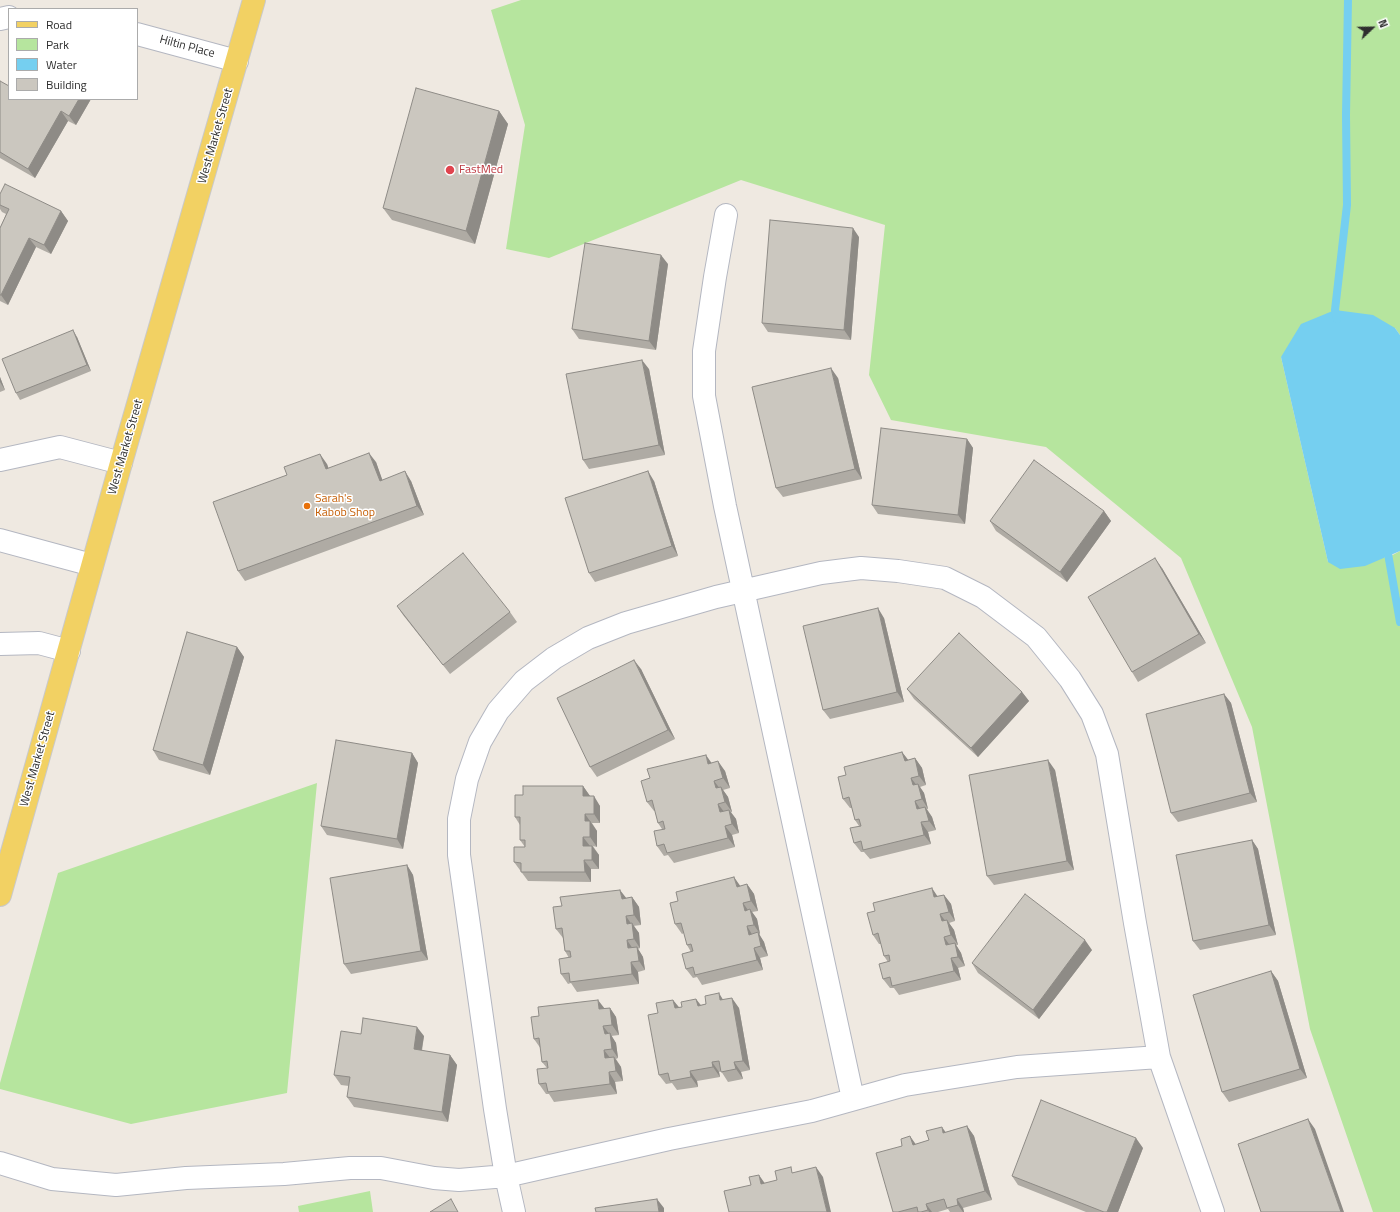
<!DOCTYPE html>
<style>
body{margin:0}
#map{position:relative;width:1400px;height:1212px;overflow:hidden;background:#efe9e1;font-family:"Titillium Web",sans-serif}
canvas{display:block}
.legend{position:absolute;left:8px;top:8px;width:130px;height:92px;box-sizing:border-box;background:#fff;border:1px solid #ababab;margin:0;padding:5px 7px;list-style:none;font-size:12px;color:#2e2e2e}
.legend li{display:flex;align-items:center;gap:8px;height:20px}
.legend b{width:20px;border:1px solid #ababab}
.north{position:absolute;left:1352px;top:8px;width:40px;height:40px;-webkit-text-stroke:3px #fff;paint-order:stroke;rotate:68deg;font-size:11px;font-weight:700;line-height:16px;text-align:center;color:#2e2e2e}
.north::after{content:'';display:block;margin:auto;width:14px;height:18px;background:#2e2e2e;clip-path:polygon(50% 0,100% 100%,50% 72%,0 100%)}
</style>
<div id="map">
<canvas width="1400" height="1212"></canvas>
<ul class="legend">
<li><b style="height:5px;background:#f2d163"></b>Road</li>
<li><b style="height:11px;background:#b6e59e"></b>Park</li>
<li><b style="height:11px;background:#75cff0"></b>Water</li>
<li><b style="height:11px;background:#cbc7bf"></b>Building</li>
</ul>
<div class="north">N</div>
</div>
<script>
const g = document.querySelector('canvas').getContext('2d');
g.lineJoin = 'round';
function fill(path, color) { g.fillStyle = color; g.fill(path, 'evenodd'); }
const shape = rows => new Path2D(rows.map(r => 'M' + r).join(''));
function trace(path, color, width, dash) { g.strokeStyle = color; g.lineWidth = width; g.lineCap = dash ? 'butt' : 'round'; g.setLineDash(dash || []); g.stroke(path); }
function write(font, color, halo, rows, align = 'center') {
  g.font = font + ' "Titillium Web",sans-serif'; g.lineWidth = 3; g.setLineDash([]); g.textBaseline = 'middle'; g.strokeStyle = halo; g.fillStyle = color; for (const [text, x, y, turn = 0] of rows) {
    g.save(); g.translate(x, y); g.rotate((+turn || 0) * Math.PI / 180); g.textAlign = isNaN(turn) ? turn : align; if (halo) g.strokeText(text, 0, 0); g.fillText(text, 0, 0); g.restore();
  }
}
fill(shape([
 [521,0,1400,0,1400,335,1395,328,1281,357,1328,562,1389,557,1400,551,1400,1212,1373,1212,1310,1029,1252,727,1181,558,1046,447,891,420,869,375,885,225,741,180,549,258,506,249,525,125,491,10],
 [317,783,287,1093,131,1124,0,1089,0,1083,58,873],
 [370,1191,373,1212,299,1212,298,1206]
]), '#b6e59e');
fill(shape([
 [1335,310,1373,315,1395,328,1400,335,1400,551,1365,566,1340,569,1328,562,1281,357,1301,324]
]), '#75cff0');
trace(shape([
 [1337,319,1335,310,1347,205,1346,115,1348,0],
 [1387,548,1400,622]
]), '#75cff0', 8);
const minor = shape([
 [0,19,9,17],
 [137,34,237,61],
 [726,215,715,277,704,351,704,396,725,506,853,1099],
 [0,460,60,447,121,463],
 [0,540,92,565],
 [0,644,39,643,69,651],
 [1159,1057,1213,1212],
 [0,1163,52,1179,116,1185,186,1178,284,1174,350,1168,381,1168,434,1178,459,1180,506,1176,669,1139,812,1111,905,1085,1017,1067,1159,1057,1135,923,1107,754,1092,714,1070,679,1036,637,983,597,945,578,898,571,861,568,821,573,716,597,626,623,588,638,554,658,524,681,498,711,480,742,467,779,459,819,459,855,495,1109,506,1176,514,1212]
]);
const major = shape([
 [0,895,121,463,254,0]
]);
trace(minor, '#b4b7c1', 24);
trace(major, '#c9c9c9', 24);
trace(minor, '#fff', 22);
trace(major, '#f2d163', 22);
fill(shape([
 [0,81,9,99,91,99,76,125,68,121,35,178,0,158],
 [499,111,508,124,475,244,392,220,383,208],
 [0,194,61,211,68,221,51,254,36,247,8,305,0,301,0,228,6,214,2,212,0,209],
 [859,237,851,340,768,332,762,323],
 [668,264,656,350,579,339,572,329],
 [77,337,91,371,20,400,16,393],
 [649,369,665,455,589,469,583,460],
 [0,377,5,390,0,392],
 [838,378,862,479,783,497,776,488],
 [967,439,973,448,965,524,878,514,872,505],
 [376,462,382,480,411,481,424,515,245,581,238,571,327,464,328,468],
 [654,481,678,556,595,582,589,573],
 [1104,511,1111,521,1067,582,996,531,990,521],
 [1162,568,1206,643,1138,682,1132,672],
 [397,606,510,612,517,622,450,674,403,615],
 [884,618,904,702,830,719,823,710],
 [237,647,244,657,210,775,159,760,153,750],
 [641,669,675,739,597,777,590,767],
 [907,689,1022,692,1029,701,978,757,914,699],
 [1224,694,1231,703,1257,802,1178,822,1171,813],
 [902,752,908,760,915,758,922,768,926,785,920,787,924,793,928,809,927,809,932,817,936,830,928,832,931,844,870,859,864,852,861,852,854,843,859,826,855,820,852,808,850,808,843,799,846,775],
 [412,753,418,763,403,849,327,835,321,826],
 [712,763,725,771,730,788,723,790,728,797,732,812,731,812,736,819,739,833,732,835,735,847,674,863,668,855,664,856,657,846,662,829,658,823,655,811,654,811,647,802],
 [1055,770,1074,870,994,885,987,876],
 [583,786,590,796,600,806,600,823,592,823,597,831,597,847,593,846,599,855,599,869,591,869,591,882,528,881,514,862,525,847,520,840,520,825,515,817,523,795],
 [1252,840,1258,849,1276,935,1200,950,1193,941],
 [407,865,413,875,428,960,351,974,344,964],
 [747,884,754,894,758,911,752,912,757,919,760,934,759,935,764,942,768,956,760,958,763,970,702,985,697,977,693,978,686,969,691,952,687,945,684,933,682,934,675,924,740,886],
 [944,895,951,904,955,921,949,923,954,930,958,945,956,945,961,953,965,966,958,968,961,980,899,995,894,988,890,988,883,979,888,962,884,956,881,944,879,944,873,935,938,896],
 [632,897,639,907,641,925,633,926,639,933,640,948,638,949,643,957,645,970,638,972,639,984,577,992,571,983,568,984,561,974,569,958,565,951,563,938,556,929,626,898],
 [1092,950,1039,1019,978,973,972,963],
 [1271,971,1278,981,1307,1078,1229,1102,1222,1092],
 [696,999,701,1005,723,1000,739,1008,750,1070,741,1072,743,1079,728,1082,721,1071,719,1072,720,1077,697,1081,698,1087,677,1090,672,1083,666,1084,659,1075,658,1013,673,1000,679,1007,682,1007],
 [604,1008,610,1008,616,1017,619,1035,611,1036,616,1043,618,1058,616,1059,621,1067,623,1081,615,1082,617,1094,554,1102,549,1094,546,1094,539,1084,547,1068,542,1062,541,1049,534,1039],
 [361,1034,424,1036,422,1051,450,1055,457,1065,448,1122,354,1107,347,1097,349,1086,341,1085,334,1075],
 [967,1126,974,1136,992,1200,963,1208,964,1212,950,1212,948,1209,938,1212,893,1212,902,1146,916,1144,929,1140,946,1132],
 [1143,1148,1118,1212,1086,1212,1018,1185,1012,1176]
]), '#afaba4');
fill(shape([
 [79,99,91,99,76,125,69,116],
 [61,111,68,121,35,178,28,169],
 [499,111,508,124,475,244,466,231],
 [61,211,68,221,51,254,44,245],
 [853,228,859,237,851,340,844,330],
 [29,238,36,247,8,305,1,295],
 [661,255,668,264,656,350,649,341],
 [73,330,77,337,91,371,87,365],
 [642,360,649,369,665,455,659,445],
 [831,368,838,378,862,479,855,469],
 [0,377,5,390,0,382],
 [967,439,973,448,965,524,958,515],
 [369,453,376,462,386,490,380,481],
 [320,454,327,464,332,478,326,469],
 [405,471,411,481,424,515,417,506],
 [648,471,654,481,678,556,672,546],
 [1104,511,1111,521,1067,582,1060,572],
 [1155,558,1162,568,1206,643,1199,634],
 [878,608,884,618,904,702,897,692],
 [237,647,244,657,210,775,203,765],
 [634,660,641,669,675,739,668,730],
 [1022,692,1029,701,978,757,971,748],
 [1224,694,1231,703,1257,802,1250,793],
 [902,752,909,761,905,761],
 [412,753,418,763,403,849,397,839],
 [706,755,713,765,708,764],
 [915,758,922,768,926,785,919,776],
 [1048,760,1055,770,1074,870,1067,861],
 [718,761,725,771,730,788,723,778],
 [911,778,918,787,913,785],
 [714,781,721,790,716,788],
 [918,784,924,793,928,809,922,799],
 [583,786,590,796,583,796],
 [721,787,728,797,732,812,725,802],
 [594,796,600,806,600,823,594,814],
 [915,801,921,810,917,809],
 [718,804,725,813,720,812],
 [925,807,932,817,936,830,929,821],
 [729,810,736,819,739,833,732,824],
 [585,814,597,831,597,847,590,837,585,821],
 [921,822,928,832,931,844,924,835],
 [725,826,732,835,735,847,728,838],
 [583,837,590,846,583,846],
 [1252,840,1258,849,1276,935,1269,925],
 [592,846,599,855,599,869,592,860],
 [584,860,591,869,591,882,585,872],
 [407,865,413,875,428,960,421,951],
 [734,877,741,887,737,887],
 [747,884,754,894,758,911,751,901],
 [932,888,938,897,934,897],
 [620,890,627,899,622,899],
 [944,895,951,904,955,921,949,912],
 [632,897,639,907,641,925,634,915],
 [743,903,750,913,745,911],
 [750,909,757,919,760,934,754,925],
 [940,914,947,923,942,921],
 [626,916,632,925,632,923,639,933,640,948,634,939,627,924],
 [947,920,954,930,958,945,951,935],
 [747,926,753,936,749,935],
 [758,932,764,942,768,956,761,946],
 [944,937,951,947,946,945],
 [627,940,633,949,628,948],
 [1085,940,1092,950,1039,1019,1033,1010],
 [955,943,961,953,965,966,958,957],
 [637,947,643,957,645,970,639,961],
 [754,948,760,958,763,970,757,960],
 [951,958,958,968,961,980,954,971],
 [631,962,638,972,639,984,632,974],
 [1271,971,1278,981,1307,1078,1300,1069],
 [719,993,725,1003,720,1000],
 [732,998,739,1008,750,1070,743,1061],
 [696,999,703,1009,698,1006],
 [598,1000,605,1009,599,1009],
 [673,1000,680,1009,675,1008],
 [610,1008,616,1017,619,1035,612,1025],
 [603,1026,610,1035,610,1033,616,1043,618,1058,612,1049,605,1034],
 [417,1027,424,1036,420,1059,414,1049],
 [604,1050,611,1059,605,1058],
 [450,1055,457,1065,448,1122,442,1112],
 [614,1057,621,1067,623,1081,616,1071],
 [712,1062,719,1072,720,1077,713,1067],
 [734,1062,741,1072,743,1079,736,1069],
 [690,1071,697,1081,698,1087,691,1077],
 [609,1072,615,1082,617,1094,610,1084],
 [1308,1119,1315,1129,1344,1212,1341,1212],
 [967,1126,974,1136,992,1200,985,1191],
 [942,1127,949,1137,943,1133],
 [910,1136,917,1146,913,1145],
 [1136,1138,1143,1148,1118,1212,1107,1212],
 [816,1167,823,1177,831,1212,827,1212],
 [759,1175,766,1185,761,1184],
 [657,1199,664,1208,664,1212,659,1212],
 [957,1199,963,1208,964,1212,963,1212,958,1205],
 [926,1204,932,1212,929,1212,928,1210]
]), '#8e8b86');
const building = shape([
 [0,81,9,86,9,99,79,99,69,116,61,111,28,169,0,152,0,81],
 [416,88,499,111,466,231,383,208,416,88],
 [5,184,61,211,44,245,29,238,1,295,0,295,0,228,9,209,0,205,0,194,5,184],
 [770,220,853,228,844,330,762,323,770,220],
 [585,243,661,255,649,341,572,329,585,243],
 [73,330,87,365,16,393,2,359,73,330],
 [642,360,659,445,583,460,566,374,642,360],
 [831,368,855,469,776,488,752,387,831,368],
 [881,428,967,439,958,515,872,505,881,428],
 [369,453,380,481,405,471,417,506,238,571,213,502,287,475,284,467,320,454,326,469,369,453],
 [1034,460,1104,511,1060,572,990,521,1034,460],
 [648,471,672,546,589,573,565,498,648,471],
 [463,553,510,612,443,665,397,606,463,553],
 [1155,558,1199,634,1132,672,1088,597,1155,558],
 [878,608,897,692,823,710,803,626,878,608],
 [187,632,237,647,203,765,153,750,187,632],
 [959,633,1022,692,971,748,907,689,959,633],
 [634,660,668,730,590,767,557,698,634,660],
 [1224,694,1250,793,1171,813,1146,714,1224,694],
 [336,740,412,753,397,839,321,826,336,740],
 [902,752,905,761,915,758,919,776,911,778,913,785,918,784,922,799,915,801,917,809,925,807,929,821,921,822,924,835,863,850,861,841,854,843,850,828,861,826,859,819,855,820,849,797,843,799,838,777,846,775,844,767,902,752],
 [706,755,708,764,718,761,723,778,714,781,716,788,721,787,725,802,718,804,720,812,729,810,732,824,725,826,728,838,667,853,664,844,657,846,654,831,665,829,663,821,658,823,652,800,647,802,641,781,650,778,647,769,706,755],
 [1048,760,1067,861,987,876,969,775,1048,760],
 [523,786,583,786,583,796,594,796,594,814,585,814,585,821,590,821,590,837,583,837,583,846,592,846,592,860,584,860,585,872,521,872,521,863,514,862,514,847,525,847,525,840,520,840,520,817,515,817,515,795,523,795,523,786],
 [1252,840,1269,925,1193,941,1176,855,1252,840],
 [407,865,421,951,344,964,330,878,407,865],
 [734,877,737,887,747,884,751,901,743,903,745,911,750,909,754,925,747,926,749,935,758,932,761,946,754,948,757,960,695,975,693,967,686,969,682,954,693,951,691,944,687,945,681,923,675,924,670,903,678,901,676,892,734,877],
 [932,888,934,897,944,895,949,912,940,914,942,921,947,920,951,935,944,937,946,945,955,943,958,957,951,958,954,971,892,986,890,977,883,979,879,964,890,961,889,955,884,956,878,933,873,935,867,913,875,911,873,903,932,888],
 [620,890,622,899,632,897,634,915,626,916,627,924,632,923,634,939,627,940,628,948,637,947,639,961,631,962,632,974,570,982,569,973,561,974,559,959,571,957,570,951,565,951,562,928,556,929,553,907,562,906,560,897,620,890],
 [1025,894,1085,940,1033,1010,972,963,1025,894],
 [1271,971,1300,1069,1222,1092,1193,995,1271,971],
 [719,993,720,1000,732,998,743,1061,734,1062,736,1069,721,1072,719,1061,712,1062,713,1067,690,1071,691,1077,670,1081,668,1073,659,1075,648,1015,658,1013,656,1003,673,1000,675,1008,682,1007,681,1002,696,999,698,1006,706,1004,705,996,719,993],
 [598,1000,599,1009,610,1008,612,1025,603,1026,605,1034,610,1033,612,1049,604,1050,605,1058,614,1057,616,1071,609,1072,610,1084,548,1092,546,1083,539,1084,537,1069,548,1068,547,1061,542,1062,539,1038,534,1039,531,1017,539,1016,538,1007,598,1000],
 [363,1018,417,1027,414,1049,450,1055,442,1112,347,1097,350,1077,334,1075,341,1031,361,1034,363,1018],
 [1041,1100,1136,1138,1107,1212,1104,1212,1012,1176,1041,1100],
 [1308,1119,1341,1212,1261,1212,1238,1144,1308,1119],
 [967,1126,985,1191,957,1199,958,1205,947,1208,944,1199,926,1204,928,1210,921,1212,918,1212,917,1207,898,1212,893,1212,876,1153,902,1146,901,1139,910,1136,913,1145,929,1140,926,1131,942,1127,943,1133,967,1126],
 [791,1167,792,1173,816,1167,827,1212,729,1212,724,1191,751,1185,749,1177,759,1175,761,1184,777,1180,775,1171,791,1167],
 [451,1199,458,1212,430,1212,451,1199],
 [657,1199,659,1212,596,1212,595,1208,657,1199]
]);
fill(building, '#cbc7bf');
trace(building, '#8e8b86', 1);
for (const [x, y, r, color] of [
 [450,170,5,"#e0444e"],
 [307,506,4,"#e8710a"]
]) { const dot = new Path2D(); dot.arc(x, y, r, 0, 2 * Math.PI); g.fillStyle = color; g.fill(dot); trace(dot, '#fff', 1.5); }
write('12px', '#2e2e2e', '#fff', [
 ["Hiltin Place",187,47,15],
 ["West Market Street",216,136,-74],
 ["West Market Street",126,447,-74],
 ["West Market Street",38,759,-74]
]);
write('12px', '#be3a42', '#fff', [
 ["FastMed",459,170]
], 'left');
write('12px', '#c56008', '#fff', [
 ["Sarah's",315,499],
 ["Kabob Shop",315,513]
], 'left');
</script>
